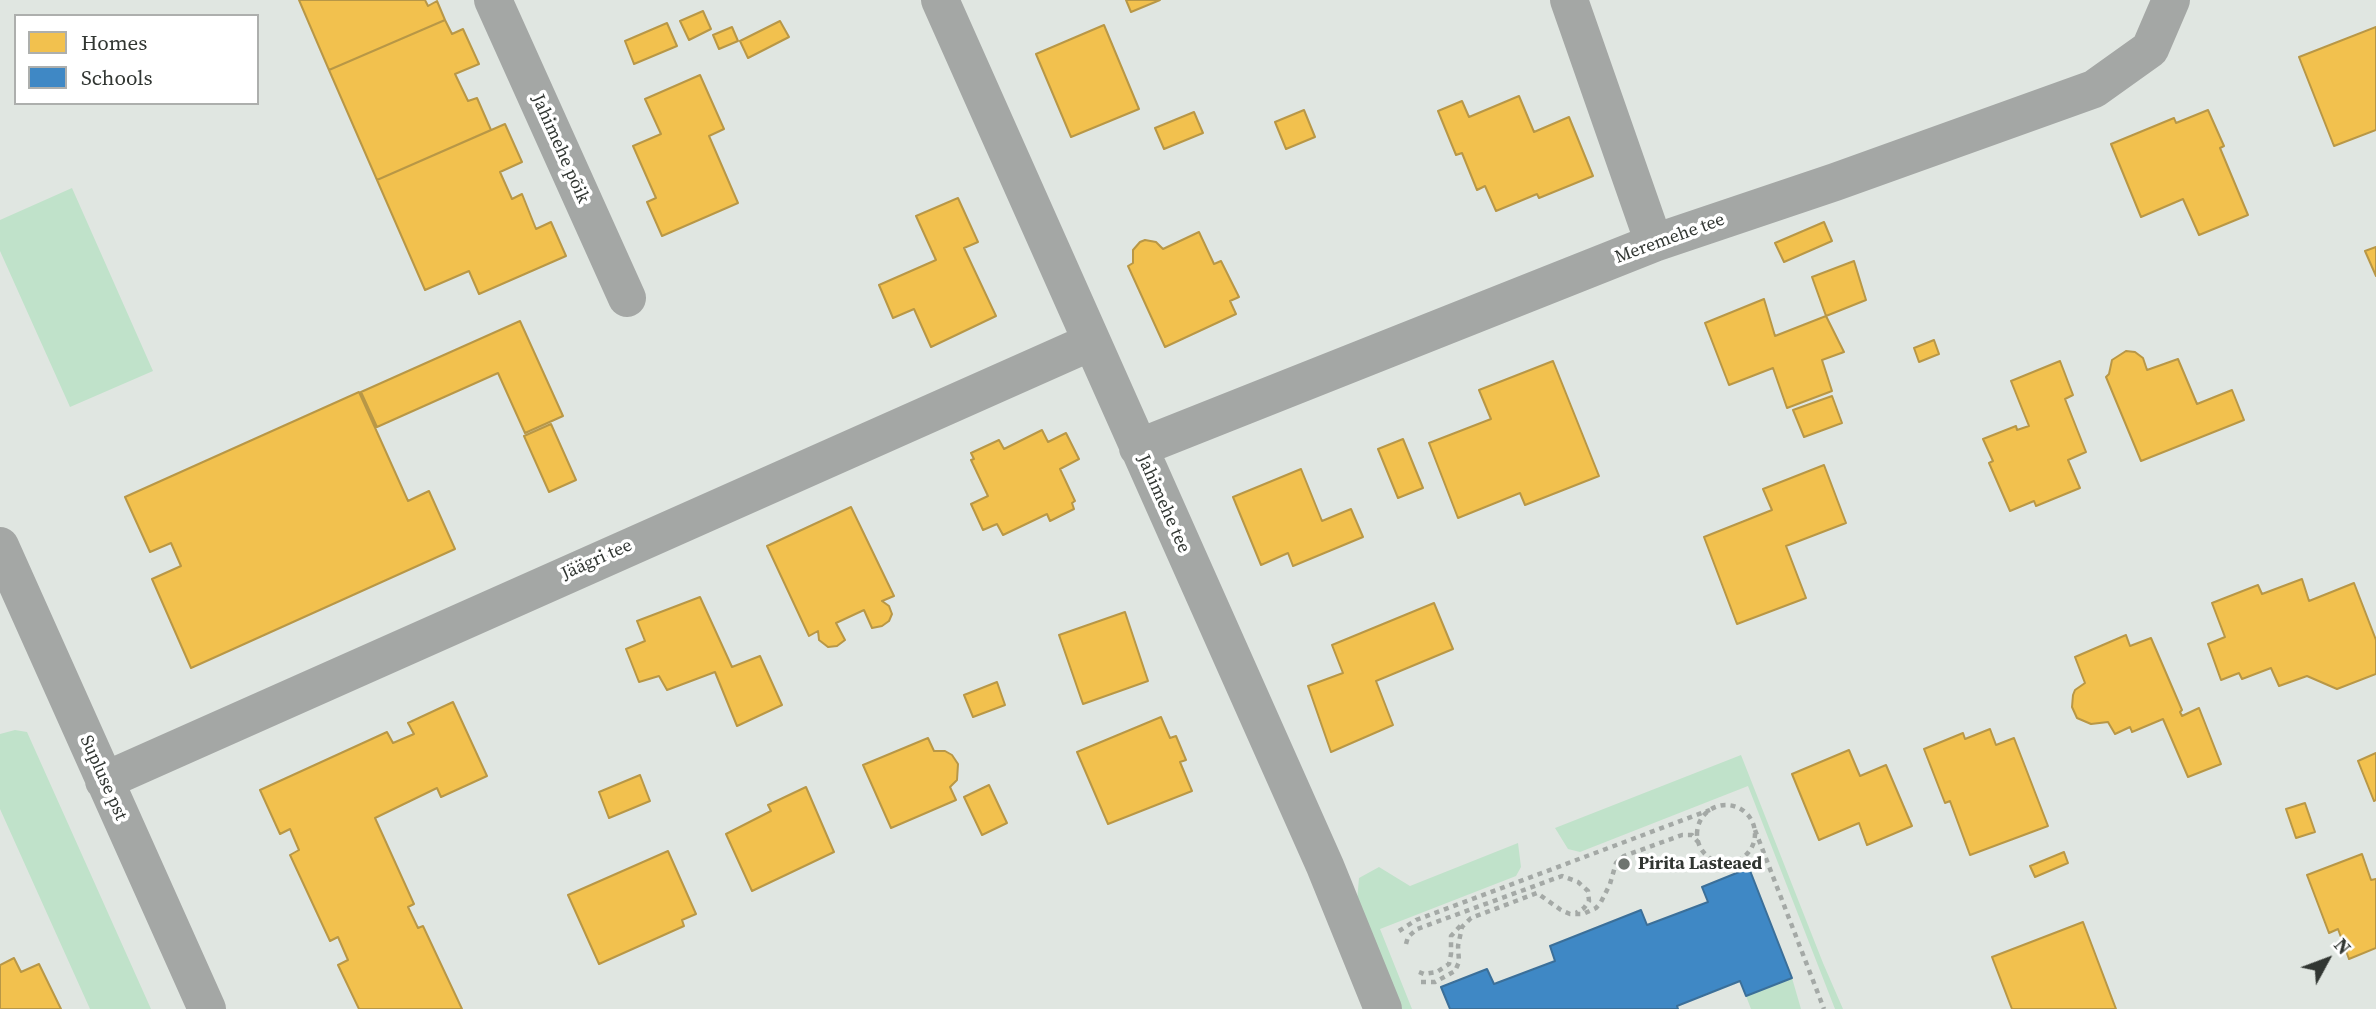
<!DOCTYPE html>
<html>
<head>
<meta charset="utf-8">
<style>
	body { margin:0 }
	#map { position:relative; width:2376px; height:1009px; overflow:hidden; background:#e0e6e1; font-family:"Source Serif 4",serif }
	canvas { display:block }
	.legend { position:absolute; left:14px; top:14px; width:245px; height:91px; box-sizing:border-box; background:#fff; border:2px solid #adafad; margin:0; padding:9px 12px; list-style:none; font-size:21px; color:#313632 }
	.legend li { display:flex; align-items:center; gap:14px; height:35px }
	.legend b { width:35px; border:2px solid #adafad }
	.north { position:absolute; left:2292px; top:925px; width:70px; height:70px; -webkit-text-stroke:5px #fff; paint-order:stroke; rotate:49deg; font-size:19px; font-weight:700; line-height:28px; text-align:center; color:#313632 }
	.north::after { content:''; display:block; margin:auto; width:24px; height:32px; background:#313632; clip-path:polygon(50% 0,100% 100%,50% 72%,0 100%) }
</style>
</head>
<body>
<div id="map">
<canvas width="2376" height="1009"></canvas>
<ul class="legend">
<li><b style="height:19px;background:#f2c14e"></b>Homes</li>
<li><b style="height:19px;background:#3f88c5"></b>Schools</li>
</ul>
<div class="north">N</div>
</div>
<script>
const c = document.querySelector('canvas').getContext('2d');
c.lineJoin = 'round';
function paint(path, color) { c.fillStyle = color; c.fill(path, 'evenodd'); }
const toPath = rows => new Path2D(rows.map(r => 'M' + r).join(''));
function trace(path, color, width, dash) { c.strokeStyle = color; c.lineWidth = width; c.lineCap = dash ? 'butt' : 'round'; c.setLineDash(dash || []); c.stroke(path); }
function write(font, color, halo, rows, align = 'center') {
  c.font = font + ' "Source Serif 4",serif'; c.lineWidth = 7; c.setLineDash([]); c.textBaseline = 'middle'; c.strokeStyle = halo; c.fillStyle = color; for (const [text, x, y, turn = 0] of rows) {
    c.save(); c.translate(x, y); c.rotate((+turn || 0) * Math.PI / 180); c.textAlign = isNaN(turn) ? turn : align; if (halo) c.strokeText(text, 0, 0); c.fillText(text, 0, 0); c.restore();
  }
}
paint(toPath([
	[72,188,153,371,70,407,0,251,0,220],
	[15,730,27,732,151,1009,90,1009,0,809,0,734],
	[1741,755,1823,963,1843,1009,1835,1009,1748,786,1580,852,1568,849,1555,828],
	[1518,843,1521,867,1516,876,1380,929,1412,1009,1396,1009,1357,901,1359,878,1379,867,1410,886],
	[1792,978,1801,1009,1751,1009,1746,996]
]), '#c0e2ca');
const homes = toPath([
	[299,0,425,0,428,6,437,1,445,20,329,70,299,0],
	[1126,0,1160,0,1131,12,1126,0],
	[703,11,711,29,689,40,680,21,703,11],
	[445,20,452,34,463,29,479,64,455,74,468,101,477,98,491,130,377,180,329,70,445,20],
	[780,21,789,37,748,58,740,41,780,21],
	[667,23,677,46,634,64,625,41,667,23],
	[1104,25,1139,109,1071,137,1036,54,1104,25],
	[732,27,738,41,719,49,713,35,732,27],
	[2376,27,2376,130,2334,146,2299,57,2376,27],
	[700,75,724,129,709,136,738,203,662,236,647,202,656,198,633,146,661,134,645,99,700,75],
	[1519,96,1534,132,1569,117,1593,176,1539,198,1537,194,1496,211,1485,186,1477,190,1462,153,1456,155,1438,111,1462,101,1469,117,1519,96],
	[1304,110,1315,137,1286,149,1275,122,1304,110],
	[2208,110,2224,146,2220,148,2248,215,2199,235,2183,199,2141,217,2111,144,2174,118,2176,123,2208,110],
	[1194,112,1203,133,1164,149,1155,128,1194,112],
	[505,124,522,162,500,172,512,199,522,194,536,229,551,222,566,256,479,294,469,271,425,290,377,180,505,124],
	[958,198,978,242,964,248,996,316,931,347,914,309,893,318,879,285,936,260,916,216,958,198],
	[1824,222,1832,241,1784,262,1775,243,1824,222],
	[1199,232,1214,264,1221,261,1239,297,1230,301,1236,314,1165,347,1128,266,1133,263,1133,250,1140,242,1145,240,1156,242,1163,249,1199,232],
	[2376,247,2376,276,2365,251,2376,247],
	[1854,261,1866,300,1826,316,1812,277,1854,261],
	[1764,299,1775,336,1826,316,1844,352,1822,360,1832,391,1787,408,1773,368,1729,385,1705,323,1764,299],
	[520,321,563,416,525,433,498,373,377,427,361,392,520,321],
	[1934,340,1939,354,1919,362,1914,348,1934,340],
	[2126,351,2135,352,2143,358,2147,370,2178,359,2197,404,2232,390,2244,420,2141,461,2106,377,2109,374,2112,360,2126,351],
	[1553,361,1599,476,1525,505,1520,493,1458,518,1429,443,1491,419,1479,390,1553,361],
	[2060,361,2073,395,2065,399,2086,452,2068,460,2080,488,2036,506,2034,501,2010,511,1989,463,1993,461,1983,439,2016,426,2017,430,2029,426,2011,381,2060,361],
	[359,392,408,501,429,491,455,549,191,668,152,579,181,566,171,543,150,552,125,497,359,392],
	[1832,396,1842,423,1804,437,1793,410,1832,396],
	[551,424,576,480,549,492,524,436,551,424],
	[1042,430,1048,442,1066,433,1079,459,1060,469,1075,501,1072,503,1074,509,1050,521,1047,514,1003,535,997,524,983,530,971,504,988,496,971,460,974,459,971,453,999,440,1004,449,1042,430],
	[1403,439,1423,488,1398,498,1378,449,1403,439],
	[1824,465,1846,523,1786,546,1806,598,1737,624,1704,537,1772,510,1763,489,1824,465],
	[1301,469,1322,521,1351,509,1363,537,1293,566,1288,553,1261,565,1233,497,1301,469],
	[851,507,894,596,882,601,889,606,892,614,889,621,882,626,872,628,864,610,836,623,845,640,837,646,828,647,819,640,818,631,809,636,767,546,851,507],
	[2302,579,2309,601,2354,583,2376,640,2376,674,2337,689,2307,676,2279,686,2271,668,2242,679,2239,673,2221,680,2208,644,2225,637,2212,603,2258,585,2262,594,2302,579],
	[700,597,732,667,760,656,782,705,737,726,715,672,667,690,659,676,639,682,626,649,645,641,637,621,700,597],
	[1434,603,1453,649,1376,681,1393,725,1331,752,1308,686,1343,673,1332,645,1434,603],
	[1125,612,1148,681,1083,704,1059,635,1125,612],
	[2126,635,2130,646,2151,638,2182,710,2180,712,2182,716,2199,708,2221,764,2188,777,2163,719,2132,732,2130,727,2115,734,2108,722,2091,724,2077,718,2072,707,2073,695,2075,690,2085,683,2075,657,2126,635],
	[997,682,1005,705,973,717,964,695,997,682],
	[453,702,487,776,441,797,437,788,375,818,414,904,408,907,418,928,423,926,462,1009,359,1009,338,965,348,960,338,937,330,941,290,855,299,850,290,829,280,834,260,790,387,732,393,743,414,734,408,723,453,702],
	[1161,717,1170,738,1176,736,1186,760,1180,762,1192,791,1108,824,1077,752,1161,717],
	[1990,729,1996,745,2014,738,2048,826,1970,855,1950,801,1945,803,1924,749,1963,733,1965,739,1990,729],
	[928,738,934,751,945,751,952,755,958,764,957,780,950,787,956,800,891,828,863,765,928,738],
	[1849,750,1860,776,1886,765,1912,826,1867,845,1859,823,1819,840,1792,774,1849,750],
	[2376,753,2376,800,2374,801,2358,761,2376,753],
	[640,775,650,801,609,818,599,792,640,775],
	[989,785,1007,823,982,835,964,797,989,785],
	[806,787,834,852,752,891,726,834,771,811,768,805,806,787],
	[2305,803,2315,832,2296,838,2286,809,2305,803],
	[668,851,696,914,682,920,684,926,599,964,568,895,668,851],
	[2064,852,2068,863,2035,877,2030,866,2064,852],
	[2362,854,2371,880,2376,879,2376,948,2349,959,2338,929,2329,933,2307,875,2362,854],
	[2083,922,2116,1009,2012,1009,1992,957,2083,922],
	[14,958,21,972,39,964,61,1009,0,1009,0,965,14,958]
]);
paint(homes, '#f2c14e');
trace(homes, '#b89746', 2);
const schools = toPath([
	[1749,868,1792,978,1746,996,1740,981,1677,1006,1678,1009,1450,1009,1441,987,1487,969,1494,984,1555,961,1550,946,1641,910,1647,925,1708,902,1702,887,1749,868]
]);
paint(schools, '#3f88c5');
trace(schools, '#3b6f99', 2);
trace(toPath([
	'1697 834a29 29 0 1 1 58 0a29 29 0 1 1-58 0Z',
	[1755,830,1824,1009],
	[1399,931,1416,920,1710,810],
	[1406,944,1408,937,1417,929,1562,876,1578,882,1588,891,1589,901,1584,908,1576,913],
	[1419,972,1424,974,1437,972,1449,964,1451,954,1451,936,1462,924],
	[1421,982,1435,982,1455,971,1459,962,1458,946,1462,927,1471,918,1537,893,1561,910,1570,914,1583,914,1596,908,1601,902,1610,884,1616,863,1624,856,1682,835,1692,835,1698,842]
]), '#a4a9a6', 4.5, [5, 5]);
trace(toPath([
	[493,0,627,298],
	[940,0,1325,866,1383,1009],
	[1569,0,1654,243],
	[1138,448,1654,243,1835,182,2094,89,2150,49,2171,0],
	[0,546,207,1009],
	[104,781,1091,342]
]), '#a4a7a5', 38);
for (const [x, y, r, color] of [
	[1624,864,7,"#6e746f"]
]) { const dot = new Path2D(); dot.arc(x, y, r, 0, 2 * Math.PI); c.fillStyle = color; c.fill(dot); trace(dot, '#fff', 2.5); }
write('18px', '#313632', '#fff', [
	["Jahimehe põik",560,149,66],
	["Meremehe tee",1670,239,-20],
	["Jahimehe tee",1163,504,66],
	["Jäägri tee",597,560,-24],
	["Supluse pst",103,778,66]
]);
write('bold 18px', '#313632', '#fff', [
	["Pirita Lasteaed",1638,864]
], 'left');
</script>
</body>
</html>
